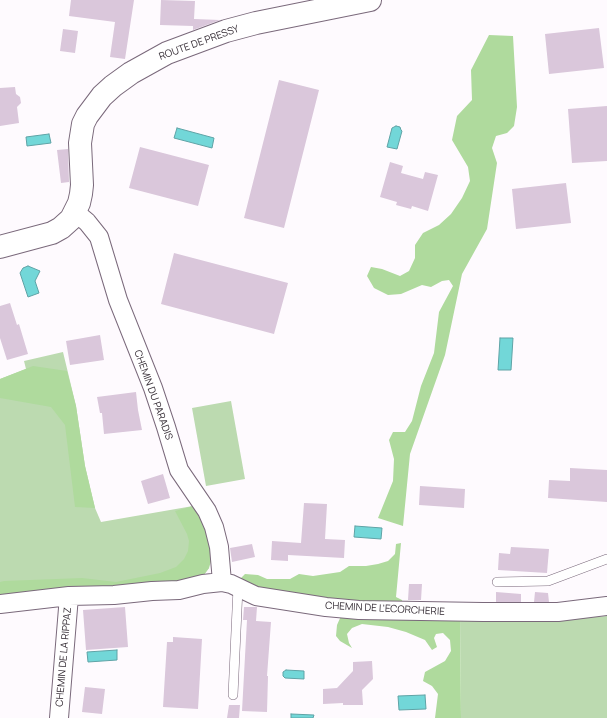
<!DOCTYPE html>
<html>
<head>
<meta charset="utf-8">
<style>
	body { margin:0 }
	canvas { display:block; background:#fefafe }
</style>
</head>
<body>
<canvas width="607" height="718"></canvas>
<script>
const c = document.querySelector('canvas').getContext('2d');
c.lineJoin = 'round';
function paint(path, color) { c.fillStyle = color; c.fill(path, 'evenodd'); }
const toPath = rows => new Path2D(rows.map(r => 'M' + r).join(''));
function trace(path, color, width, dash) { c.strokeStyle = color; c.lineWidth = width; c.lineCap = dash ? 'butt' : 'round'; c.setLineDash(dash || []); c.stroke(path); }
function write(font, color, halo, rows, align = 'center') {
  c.font = font + ' Manrope,sans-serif'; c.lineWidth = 4; c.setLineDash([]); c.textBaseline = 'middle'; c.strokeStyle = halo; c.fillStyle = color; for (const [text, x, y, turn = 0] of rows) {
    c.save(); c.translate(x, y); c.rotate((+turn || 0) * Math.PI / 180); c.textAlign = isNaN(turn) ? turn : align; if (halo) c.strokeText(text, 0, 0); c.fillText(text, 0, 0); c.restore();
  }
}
paint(toPath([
	[63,352,76,406,85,466,95,508,101,522,193,506,209,568,203,576,0,598,0,379,26,369,24,361],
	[231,401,245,479,206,486,192,408],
	[607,616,607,718,461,718,460,618,555,620]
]), '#bcdab0');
paint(toPath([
	[489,35,513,36,517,107,514,126,507,133,496,136,492,148,497,163,487,229,462,274,445,355,410,454,403,526,378,518,393,481,394,459,389,440,393,432,405,432,412,421,421,386,434,353,439,312,453,286,449,280,442,281,431,287,422,285,401,294,388,295,374,288,367,276,371,267,382,269,400,276,409,271,415,258,415,245,423,233,439,225,451,214,462,198,470,181,468,167,452,140,457,116,472,100,471,70],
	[33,366,67,371,76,406,85,466,95,508,75,507,65,425,51,407,0,398,0,379],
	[193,506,204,525,212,558,209,568,203,576,187,581,0,598,0,582,4,581,82,578,116,582,160,573,176,567,184,559,188,551,189,541,187,534,175,511],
	[401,543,396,597,402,600,403,605,334,600,257,587,240,579,245,574,258,575,267,579,290,579,299,574,313,576,340,572,349,566,366,566,378,564,388,561,395,554,396,544],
	[341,616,390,620,460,618,461,718,435,718,438,694,432,686,423,681,425,672,445,661,451,651,450,640,443,633,436,634,434,638,437,647,432,650,425,640,406,632,388,627,362,624,352,628,347,634,349,643,352,648,340,641,336,636,337,625]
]), '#afda9d');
const water = toPath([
	[396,126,400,127,401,130,402,131,397,149,387,147,392,128,396,126],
	[177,128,214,138,212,148,174,138,177,128],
	[49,134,51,143,27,146,26,137,49,134],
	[28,266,40,271,35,281,39,293,28,297,20,273,23,268,28,266],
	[500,338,513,338,511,370,498,370,500,338],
	[355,526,382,528,381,539,354,537,355,526],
	[117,650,117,660,88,662,87,652,117,650],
	[286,670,304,671,304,679,285,678,283,676,283,672,286,670],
	[425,695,426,709,399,710,398,696,425,695],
	[291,714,314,715,313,718,291,718,291,714]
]);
paint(water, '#72d7d8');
trace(water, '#5fa3a6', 1);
paint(toPath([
	[71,0,134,0,125,59,110,57,115,22,69,16],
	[161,0,195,1,194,19,220,20,193,30,193,26,160,25],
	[599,28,604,68,549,74,545,34],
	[63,29,78,31,75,53,60,51],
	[279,80,319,90,284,228,244,218],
	[15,87,16,94,20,97,21,103,17,107,19,123,0,126,0,88],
	[607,106,607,161,572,163,568,109],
	[140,147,209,165,198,206,129,188],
	[68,149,69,182,61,183,57,150],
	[390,162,403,166,401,173,423,179,425,172,438,175,428,211,412,206,411,209,396,205,397,202,380,197],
	[566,183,571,223,516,229,512,189],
	[174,253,288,283,274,334,161,304],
	[10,303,17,325,19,324,28,354,7,360,0,338,0,306],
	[100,335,104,360,70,365,66,341],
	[136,392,138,410,142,430,104,434,102,413,100,413,97,397],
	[570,468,607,470,607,502,548,498,549,480,570,481],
	[163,474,170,498,148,504,141,481],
	[420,486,465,489,464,508,419,505],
	[304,503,327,504,325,539,345,540,344,558,288,555,288,561,271,560,272,541,301,543],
	[252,544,255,557,232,562,230,548],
	[511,547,549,549,547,573,498,570,499,553,510,554],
	[409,584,422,584,421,600,408,600],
	[496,592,521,594,521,602,496,602],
	[535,592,548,593,549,602,534,602],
	[125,607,128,647,86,650,83,610],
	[244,607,257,607,256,621,271,622,267,676,268,676,267,712,242,711,247,620,243,620],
	[173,637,202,639,198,709,163,707,167,642,173,642],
	[372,661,373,679,362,690,363,705,343,705,343,703,323,704,323,689,337,688,353,671,353,662],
	[85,687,105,689,102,714,82,712],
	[229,705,240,705,239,718,227,718]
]), '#dac7db');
const service = toPath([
	[497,582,548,581,607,559],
	[233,695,238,588]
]);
const minor = toPath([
	[75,212,87,222,99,237,118,300,153,388,166,427,179,470,207,511,214,527,219,547,222,582],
	[0,604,69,596,114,595,152,591,179,590,203,584,222,582,231,584,256,596,326,607,359,610,483,612,558,612,607,606],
	[59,718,69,596]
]);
const tertiary = toPath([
	[0,247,52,233,61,228,71,219,79,203,81,194,82,185,80,143,83,124,87,116,102,96,113,86,131,73,167,53,226,31,256,23,370,0]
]);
trace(service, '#7a697b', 10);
trace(minor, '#7a697b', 20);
trace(tertiary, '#7a697b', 24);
trace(service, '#fff', 9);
trace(minor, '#fff', 18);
trace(tertiary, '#fff', 22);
write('10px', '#332b33', '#fff', [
	["ROUTE DE PRESSY",199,43,-20],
	["CHEMIN DU PARADIS",153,395,70],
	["CHEMIN DE L'ECORCHERIE",385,609,3],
	["CHEMIN DE LA RIPPAZ",64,657,-85]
]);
</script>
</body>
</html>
